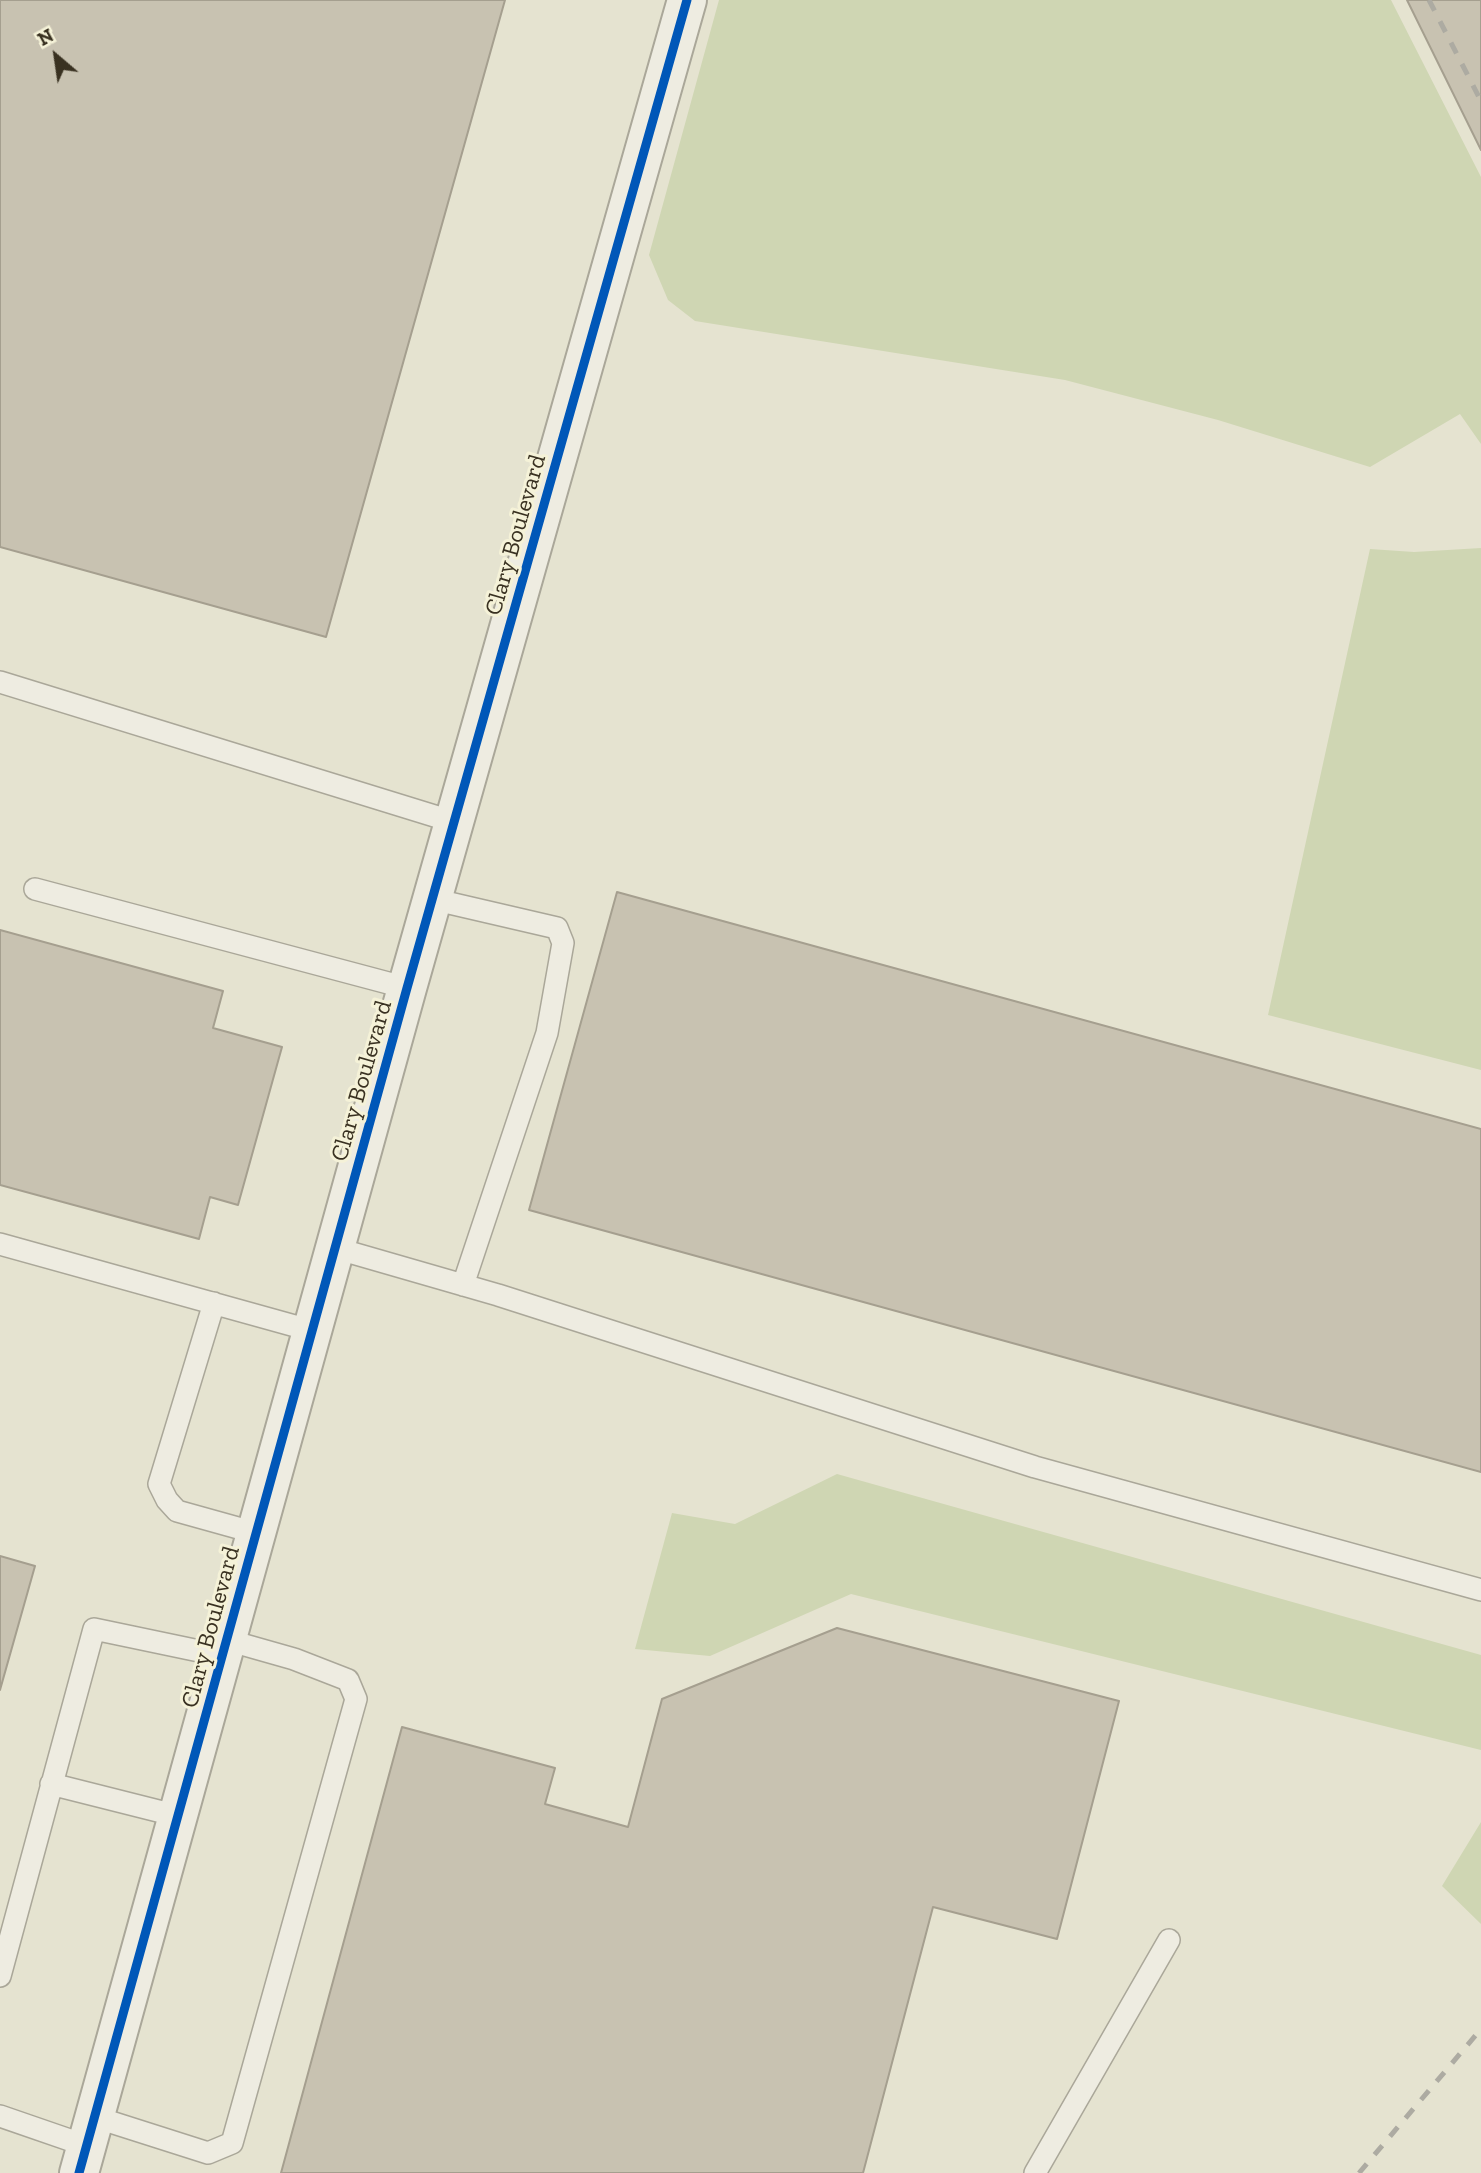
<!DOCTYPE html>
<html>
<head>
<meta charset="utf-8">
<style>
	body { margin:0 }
	#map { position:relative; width:1481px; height:2173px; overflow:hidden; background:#e5e3d0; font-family:"Zilla Slab",serif }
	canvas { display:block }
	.north { position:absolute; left:21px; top:21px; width:70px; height:70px; -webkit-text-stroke:5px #f5f2d8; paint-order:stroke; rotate:331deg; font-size:19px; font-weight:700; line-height:28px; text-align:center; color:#393121 }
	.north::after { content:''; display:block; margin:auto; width:24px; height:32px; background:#393121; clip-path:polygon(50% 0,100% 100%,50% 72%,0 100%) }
</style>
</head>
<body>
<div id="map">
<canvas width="1481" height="2173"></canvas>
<div class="north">N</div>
</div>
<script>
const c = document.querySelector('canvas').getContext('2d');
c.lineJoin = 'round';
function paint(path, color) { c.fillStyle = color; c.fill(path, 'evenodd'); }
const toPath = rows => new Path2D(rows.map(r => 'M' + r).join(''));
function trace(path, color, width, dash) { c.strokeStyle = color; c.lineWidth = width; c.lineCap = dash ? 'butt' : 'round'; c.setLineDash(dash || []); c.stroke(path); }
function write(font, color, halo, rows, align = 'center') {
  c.font = font + ' "Zilla Slab",serif'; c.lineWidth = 6; c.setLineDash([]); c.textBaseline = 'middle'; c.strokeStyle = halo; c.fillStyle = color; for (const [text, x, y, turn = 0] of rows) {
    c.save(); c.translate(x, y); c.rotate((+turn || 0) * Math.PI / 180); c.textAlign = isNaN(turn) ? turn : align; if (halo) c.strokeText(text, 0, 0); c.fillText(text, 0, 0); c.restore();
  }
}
paint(toPath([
	[719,0,1391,0,1481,177,1481,444,1460,414,1370,467,1218,420,1065,380,695,321,668,300,649,255],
	[1481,548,1481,1070,1268,1015,1370,549,1414,552],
	[837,1474,1481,1655,1481,1750,851,1594,710,1656,635,1649,672,1513,735,1524],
	[1481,1822,1481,1924,1442,1886]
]), '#cfd6b3');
const building = toPath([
	[0,0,505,0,326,637,0,547,0,0],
	[1407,0,1481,0,1481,150,1407,0],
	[617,892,1481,1129,1481,1472,529,1210,617,892],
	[0,930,223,991,213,1028,282,1047,238,1205,210,1197,199,1239,0,1185,0,930],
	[0,1556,35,1566,0,1690,0,1556],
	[837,1628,1119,1701,1057,1939,933,1907,863,2173,281,2173,402,1727,555,1768,545,1804,628,1827,662,1699,837,1628]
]);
paint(building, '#c8c2b1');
trace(building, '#a59f8f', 2);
const service = toPath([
	[0,682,454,822],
	[35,889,407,988],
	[432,899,557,928,563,943,547,1033,463,1285],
	[0,1244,313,1331],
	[335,1248,498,1295,1035,1467,1481,1590],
	[214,1303,159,1484,167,1500,177,1511,256,1533],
	[51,1784,178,1816],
	[0,1976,94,1629,223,1656],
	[0,2116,87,2146],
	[95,2117,208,2153,232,2143,356,1699,348,1680,294,1659,227,1640],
	[1035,2173,1169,1940]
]);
const minor = toPath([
	[79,2173,407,988,687,0]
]);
trace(service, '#aaa799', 24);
trace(minor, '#aaa799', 42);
trace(service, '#eeece1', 21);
trace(minor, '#eeece1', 38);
trace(toPath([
	[1429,0,1481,101],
	[1359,2173,1481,2029]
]), '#adaba2', 5, [12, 12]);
trace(toPath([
	[79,2173,407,988,687,0]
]), '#0057b8', 9);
write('24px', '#393121', '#f5f2d8', [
	["Clary Boulevard",516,535,-74],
	["Clary Boulevard",362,1081,-74],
	["Clary Boulevard",211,1627,-75]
]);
</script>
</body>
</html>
